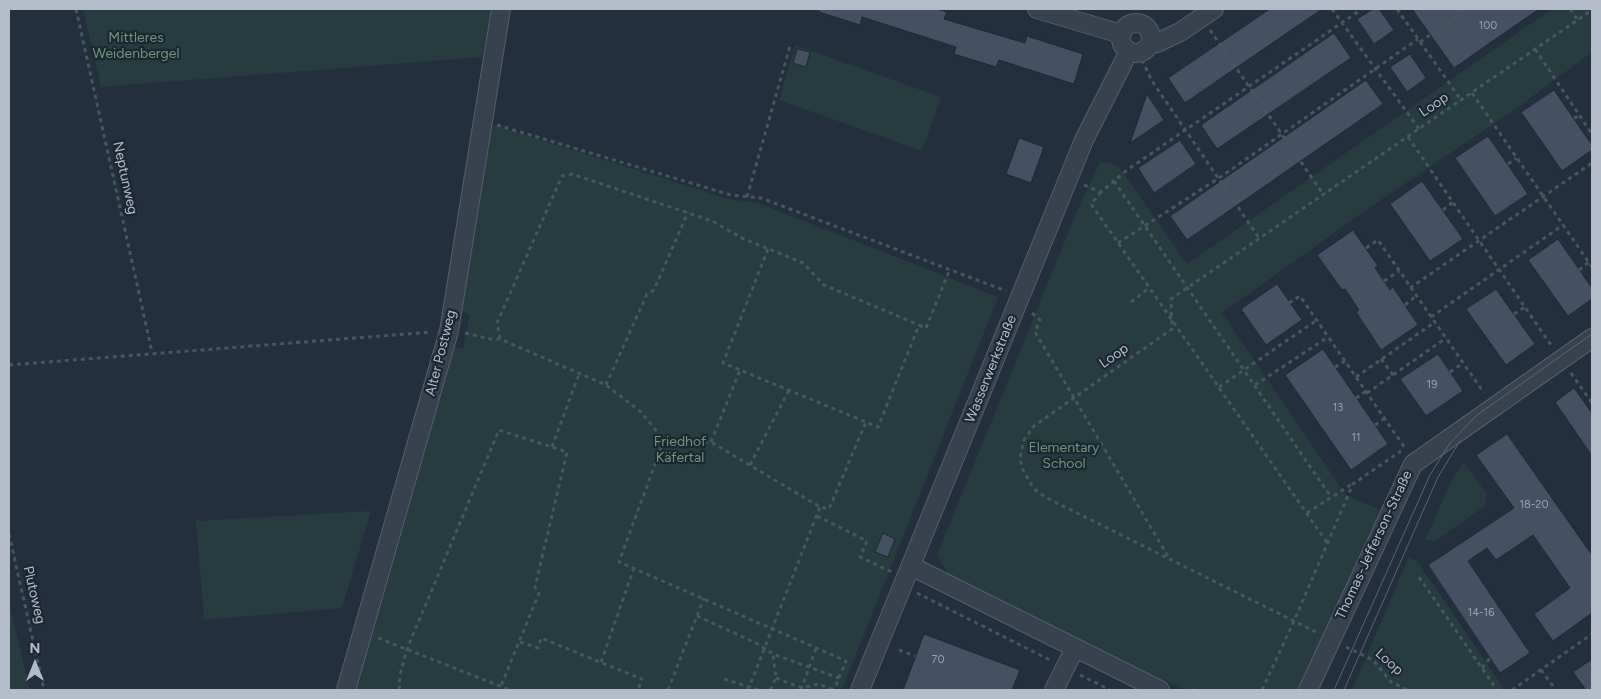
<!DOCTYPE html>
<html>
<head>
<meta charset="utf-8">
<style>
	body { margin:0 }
	#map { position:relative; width:1601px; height:699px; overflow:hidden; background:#242f3e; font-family:Figtree,sans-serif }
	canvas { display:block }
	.frame { position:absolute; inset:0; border:10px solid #b4bcc9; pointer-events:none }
	.north { position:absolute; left:10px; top:639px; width:50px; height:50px; -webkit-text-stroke:4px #1d2633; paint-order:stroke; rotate:0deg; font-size:14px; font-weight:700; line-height:20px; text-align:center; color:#b4bcc9 }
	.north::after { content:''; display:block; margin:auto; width:18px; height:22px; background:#b4bcc9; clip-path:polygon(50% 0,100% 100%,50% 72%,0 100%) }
</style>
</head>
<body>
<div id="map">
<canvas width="1601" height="699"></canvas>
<div class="frame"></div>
<div class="north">N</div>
</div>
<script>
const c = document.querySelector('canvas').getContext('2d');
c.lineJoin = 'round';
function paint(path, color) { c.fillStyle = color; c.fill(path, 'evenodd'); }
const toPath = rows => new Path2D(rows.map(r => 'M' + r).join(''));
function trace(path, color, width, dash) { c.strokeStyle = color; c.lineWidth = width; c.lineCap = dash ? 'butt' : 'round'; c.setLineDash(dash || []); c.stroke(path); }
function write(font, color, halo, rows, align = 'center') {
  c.font = font + ' Figtree,sans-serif'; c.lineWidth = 4.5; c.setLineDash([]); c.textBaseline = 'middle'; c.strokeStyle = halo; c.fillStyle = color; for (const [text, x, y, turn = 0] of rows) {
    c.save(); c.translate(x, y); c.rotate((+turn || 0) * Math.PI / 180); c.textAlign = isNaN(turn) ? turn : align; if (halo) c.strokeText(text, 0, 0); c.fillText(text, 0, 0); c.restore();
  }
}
paint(toPath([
	[83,9,491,9,483,57,101,87],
	[1552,9,1592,9,1592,52,1517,108,1366,210,1222,313,1346,495,1380,510,1300,690,1184,690,949,575,937,555,1080,204,1100,163,1110,163,1119,167,1187,264],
	[795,45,941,97,922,151,779,100],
	[487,123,729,199,758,203,998,297,842,690,352,690,452,347,463,348,470,315,460,310],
	[1463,462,1487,494,1485,506,1435,541,1425,540,1451,482],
	[371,511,342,608,204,620,196,521],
	[1409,557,1417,561,1505,690,1352,690],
	[11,611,30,690,9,690,9,612]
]), '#263c3f');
const building = toPath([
	[819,9,937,9,947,12,944,19,1025,43,1027,36,1083,54,1074,84,999,60,996,67,954,54,956,47,862,17,860,25,819,12,819,9],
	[1270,9,1322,9,1185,103,1168,78,1270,9],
	[1373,9,1379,9,1394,30,1374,44,1357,19,1373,9],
	[1412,9,1539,9,1454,68,1412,9],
	[1334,33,1351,58,1217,149,1201,125,1334,33],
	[797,49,810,52,806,67,793,63,797,49],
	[1410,54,1426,78,1407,92,1390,67,1410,54],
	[1366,80,1383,104,1187,240,1170,216,1366,80],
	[1554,90,1592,145,1592,150,1562,171,1521,112,1554,90],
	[1147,94,1164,120,1130,143,1147,94],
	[1488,136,1528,194,1495,216,1455,158,1488,136],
	[1019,138,1044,147,1031,183,1006,174,1019,138],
	[1180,140,1196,164,1154,193,1138,168,1180,140],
	[1422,181,1463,239,1430,261,1390,204,1422,181],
	[1353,230,1378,266,1375,268,1390,290,1393,287,1418,325,1381,350,1356,312,1359,310,1345,289,1342,290,1317,255,1353,230],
	[1558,239,1592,288,1592,299,1568,316,1528,260,1558,239],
	[1277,284,1302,320,1266,345,1241,309,1277,284],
	[1496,289,1535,344,1506,365,1466,309,1496,289],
	[1323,349,1388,444,1351,470,1285,375,1323,349],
	[1438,354,1463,391,1426,416,1400,379,1438,354],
	[1574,388,1592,413,1592,456,1555,402,1574,388],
	[1507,434,1592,555,1592,613,1553,641,1534,614,1570,588,1533,535,1496,560,1487,548,1468,561,1530,653,1500,673,1428,565,1514,508,1476,455,1507,434],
	[883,533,895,539,888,557,875,552,883,533],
	[924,634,1020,670,1012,690,903,690,924,634],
	[1592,659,1592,690,1586,690,1573,672,1592,659]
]);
paint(building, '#455162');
trace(building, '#1f2835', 1);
const minor = toPath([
	[1037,9,1121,34],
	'1121 38a15 15 0 1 1 30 0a15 15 0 1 1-30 0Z',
	[1150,43,1157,43,1180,32,1214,9],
	[911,566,1160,690],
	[346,690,449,331,501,9],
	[860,690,1084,140,1129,51],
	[1054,690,1075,648],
	[1308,690,1413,464,1592,338]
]);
trace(minor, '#565f6c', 20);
trace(toPath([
	[76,9,152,352],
	[1332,9,1419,129],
	[1397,9,1461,100],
	[1570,9,1578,20],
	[1210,30,1323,194],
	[1420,42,1454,18,1458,9],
	[1535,49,1592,134],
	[1142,60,1152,81,1259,238],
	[1472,93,1592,267],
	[1574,118,1580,116],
	[497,125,731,195,761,198,1006,291],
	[1408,137,1553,348],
	[1508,164,1516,158],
	[1114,181,1331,497],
	[1084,185,1101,192,1127,170,1362,9],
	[1101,192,1091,204,1328,544],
	[747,197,790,46],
	[1443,210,1453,202],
	[1118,243,1219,178,1418,39],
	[1366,248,1378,240,1484,393],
	[768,249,723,363,878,427,919,325,926,328,950,269],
	[1579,270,1589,262],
	[1384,281,1399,271],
	[1410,288,1592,163],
	[1131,302,1149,288],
	[1289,303,1300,296,1405,448],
	[1405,305,1416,296],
	[1032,313,1040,320,1035,332,1169,558],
	[1514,314,1525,307],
	[1431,317,1563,225],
	[465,333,490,339,500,339,606,385,641,412,664,440,711,442,820,507,829,509,866,422],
	[500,339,497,323,562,176,572,174,712,221,742,238,803,263,824,285,919,325],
	[1381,359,1393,375],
	[9,365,432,332],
	[1335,367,1345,361],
	[1450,372,1463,363],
	[1571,373,1592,403],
	[1356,377,1435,322],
	[606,385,647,294,654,290,688,212],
	[1255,385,1328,337],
	[1219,387,1317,320],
	[1367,393,1446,338],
	[1356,398,1366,391],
	[1375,425,1385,418],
	[664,440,619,562,846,661,834,690],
	[711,442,740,370],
	[552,447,579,374],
	[750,465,789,390],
	[1307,513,1352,484],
	[817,516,867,541,860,557,892,572],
	[9,534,44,690],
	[1419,577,1497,690],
	[917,593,1052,661],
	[697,616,758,644,773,654,839,678],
	[1316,632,1045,497,1033,488,1022,468,1020,458,1024,440,1034,426,1172,329,1171,299,1592,10],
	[378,638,510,690],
	[520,642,538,648,541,638,642,679,638,690],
	[1346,647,1373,660,1391,682,1408,690],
	[899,650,915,656],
	[601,662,634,568],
	[1482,668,1490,658],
	[1541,670,1556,690],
	[1080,675,1110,690],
	[776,678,802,688,818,684,834,690],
	[724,679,759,690],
	[399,690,400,675,407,649,499,430,567,452,535,587,539,593,501,686],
	[668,690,704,598],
	[748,690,820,507],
	[770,690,776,678,773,654],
	[801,690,816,648],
	[1191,690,1194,690],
	[1262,690,1294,621,1353,484,1401,451],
	[1512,690,1592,634]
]), '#44595c', 3, [4, 4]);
trace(minor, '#38414e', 18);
trace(toPath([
	[1334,690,1430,475,1450,443,1477,415,1592,334],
	[1344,690,1438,477,1460,441]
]), '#5a6575', 1);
write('11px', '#98a1af', null, [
	["100",1488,26],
	["19",1432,385],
	["13",1338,408],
	["11",1356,438],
	["18-20",1534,505],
	["14-16",1481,613],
	["70",938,660]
]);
write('14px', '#6b9a76', '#1d2633', [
	["Mittleres",136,38],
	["Weidenbergel",136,54],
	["Friedhof",680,442],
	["Käfertal",680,458],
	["Elementary",1064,448],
	["School",1064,464]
]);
write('14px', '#b4bcc9', '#1d2633', [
	["Loop",1434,105,-34],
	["Neptunweg",125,178,78],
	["Alter Postweg",441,353,-76],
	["Loop",1114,356,-35],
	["Wasserwerkstraße",991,369,-68],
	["Thomas-Jefferson-Straße",1374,545,-65],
	["Plutoweg",34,595,77],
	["Loop",1389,662,42]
]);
</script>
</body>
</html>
